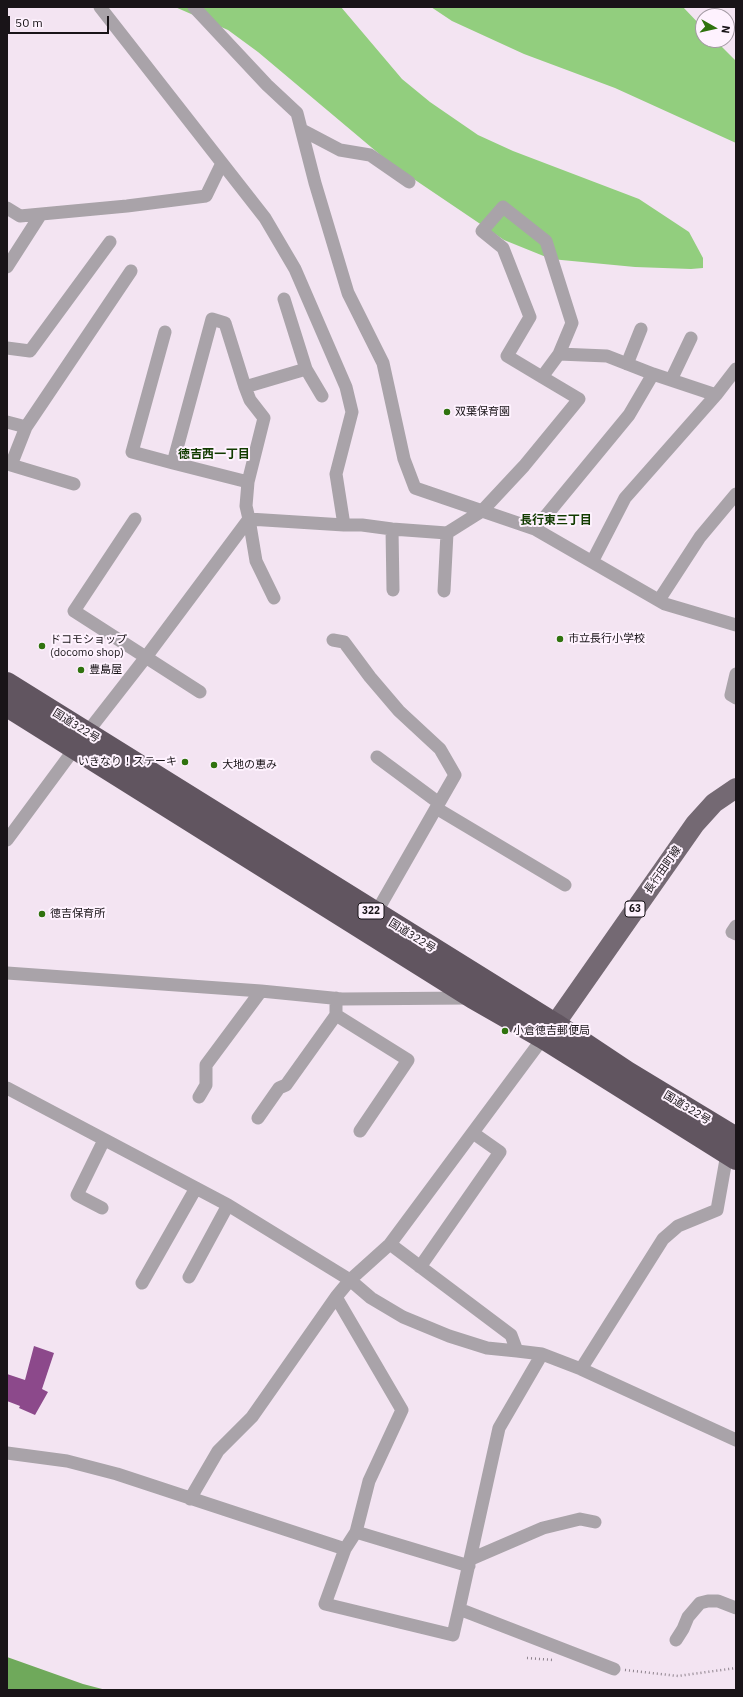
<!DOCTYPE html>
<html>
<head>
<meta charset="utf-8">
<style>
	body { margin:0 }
	#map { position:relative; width:743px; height:1697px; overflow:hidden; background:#f3e4f2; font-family:"IBM Plex Sans",sans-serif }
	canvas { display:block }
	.frame { position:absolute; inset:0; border:8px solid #191418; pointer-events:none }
	.north { position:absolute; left:695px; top:8px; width:40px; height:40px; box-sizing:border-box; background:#fef2fe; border:1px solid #a299a2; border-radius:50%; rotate:98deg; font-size:11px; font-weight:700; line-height:16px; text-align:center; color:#191418 }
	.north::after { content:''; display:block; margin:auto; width:14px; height:18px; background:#2f720e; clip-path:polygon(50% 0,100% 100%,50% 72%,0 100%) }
	.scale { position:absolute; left:8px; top:16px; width:101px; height:18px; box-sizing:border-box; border:2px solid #191418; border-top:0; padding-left:5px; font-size:12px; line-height:14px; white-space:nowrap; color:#191418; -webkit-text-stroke:3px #fef2fe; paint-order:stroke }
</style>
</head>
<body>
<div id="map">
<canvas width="743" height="1697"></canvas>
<div class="frame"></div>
<div class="north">N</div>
<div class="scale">50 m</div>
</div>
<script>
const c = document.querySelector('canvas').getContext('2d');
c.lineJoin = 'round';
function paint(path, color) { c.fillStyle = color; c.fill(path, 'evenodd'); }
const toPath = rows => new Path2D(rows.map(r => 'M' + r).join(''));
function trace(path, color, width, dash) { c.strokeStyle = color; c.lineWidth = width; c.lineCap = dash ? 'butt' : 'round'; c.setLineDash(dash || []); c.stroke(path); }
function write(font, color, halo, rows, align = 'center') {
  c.font = font + ' "IBM Plex Sans","Noto Sans JP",sans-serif'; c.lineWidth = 4; c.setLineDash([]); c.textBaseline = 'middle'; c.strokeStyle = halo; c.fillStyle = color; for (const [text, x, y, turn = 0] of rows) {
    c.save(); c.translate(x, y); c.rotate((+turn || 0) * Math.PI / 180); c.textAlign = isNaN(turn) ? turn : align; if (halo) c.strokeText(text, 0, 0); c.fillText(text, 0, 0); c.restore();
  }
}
paint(toPath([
	[175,7,341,7,402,79,430,102,478,135,513,151,639,199,689,232,703,258,703,268,691,269,635,267,551,259,504,240,390,163,258,52,228,30],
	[431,7,683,7,703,28,703,40,715,40,736,61,736,143,615,88,524,54,452,21]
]), '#92ce7e');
paint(toPath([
	[7,1657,83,1684,106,1690,7,1690]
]), '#6fa95b');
paint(toPath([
	[34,1346,54,1353,42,1389,48,1392,35,1415,19,1408,20,1406,7,1401,7,1374,25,1380]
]), '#8c498b');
trace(toPath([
	[527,1658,553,1660],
	[625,1670,678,1676,736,1668]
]), '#8d828c', 2.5, [1, 3]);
trace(toPath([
	[100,7,265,218,295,269,346,387,352,412,336,474,344,525],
	[194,7,267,85,297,113,315,183,348,293,383,363,404,459,415,488,535,529,665,604,736,625],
	[302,130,340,150,370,155,409,182],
	[7,208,20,216,127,206,206,196,222,163],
	[7,267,41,214],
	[284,299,306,369],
	[165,332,132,452,173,463,248,482,264,418,250,400,245,387,225,323,212,319,173,463],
	[7,348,30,351,110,242],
	[627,364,641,329],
	[653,374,716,395],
	[671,380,691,338],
	[245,387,306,369,322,396],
	[7,422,26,427,11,465,74,484],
	[26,427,131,271],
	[248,482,246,506,249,519,256,561,274,598],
	[135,519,74,611,200,692],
	[392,529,393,590],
	[535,529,629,415,653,374,607,356,559,354],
	[592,562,625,498,716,395,736,369],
	[444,591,447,533],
	[659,600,700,537,736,494],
	[333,640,344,642,370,677,399,711,440,749,455,775,376,913],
	[736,674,731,695,736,698],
	[377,757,439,803],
	[436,808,565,885],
	[7,840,75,748,146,657,249,519,344,525,362,525,392,529,447,533,482,511,524,466,579,399,542,377,507,356,530,317,503,248,482,231,503,207,546,241,572,323,559,354,542,377],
	[736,926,732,932,736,934],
	[7,973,261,991,342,999,469,998],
	[336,998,336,1015,408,1060,360,1131],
	[7,1088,228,1205,350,1280,371,1298,403,1317,449,1336,487,1348,517,1351],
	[199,1097,206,1085,206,1065,261,991],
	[258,1118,279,1088,286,1085,336,1015],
	[102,1208,77,1195,104,1140],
	[390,1244,511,1335,517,1351,542,1354,581,1369,736,1440],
	[420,1267,500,1152,473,1133],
	[189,1277,228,1205],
	[142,1283,196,1188],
	[336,1297,402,1410,369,1481,356,1532,345,1549,325,1604,453,1635,459,1609,614,1669],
	[581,1369,663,1239,678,1226,717,1210,727,1154,730,1149],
	[7,1453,67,1461,117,1474,345,1549],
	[190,1499,218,1451,252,1417,336,1297,350,1280,390,1244,543,1038],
	[356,1532,469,1566],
	[471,1559,543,1528,580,1519,595,1522],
	[459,1609,499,1428,542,1354],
	[676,1640,683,1629,688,1617,700,1603,708,1601,718,1601,736,1608]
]), '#a9a3a9', 13);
trace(toPath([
	[545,1036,555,1024,695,824,714,803,736,788]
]), '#746973', 20);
trace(toPath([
	[7,683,555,1024,627,1072,736,1138],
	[7,706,473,998,543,1038,736,1159]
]), '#615560', 22);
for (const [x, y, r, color] of [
	[447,412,4,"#2f720e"],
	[560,639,4,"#2f720e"],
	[42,646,4,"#2f720e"],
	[81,670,4,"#2f720e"],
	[185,762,4,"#2f720e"],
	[214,765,4,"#2f720e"],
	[42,914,4,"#2f720e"],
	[505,1031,4,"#2f720e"]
]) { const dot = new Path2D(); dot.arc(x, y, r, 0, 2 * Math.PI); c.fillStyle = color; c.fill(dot); trace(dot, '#fef2fe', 1.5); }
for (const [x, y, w] of [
	[635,909,20],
	[371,911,26]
]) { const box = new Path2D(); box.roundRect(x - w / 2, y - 8, w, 16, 3); c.fillStyle = '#fef2fe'; c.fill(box); trace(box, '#191418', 1); }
write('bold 10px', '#191418', null, [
	["63",635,909],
	["322",371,911]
]);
write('11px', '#191418', '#fef2fe', [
	["双葉保育園",455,412],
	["市立長行小学校",568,639],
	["ドコモショップ",50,640],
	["(docomo shop)",50,653],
	["豊島屋",89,670],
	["いきなり！ステーキ",177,762,"right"],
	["大地の恵み",222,765],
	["徳吉保育所",50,914],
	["小倉徳吉郵便局",513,1031]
], 'left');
write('11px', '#191418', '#fef2fe', [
	["国道322号",76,726,32],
	["長行田町線",663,870,-55],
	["国道322号",412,936,32],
	["国道322号",687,1108,31]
]);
write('bold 12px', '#113b00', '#fef2fe', [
	["徳吉西一丁目",214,455],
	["長行東三丁目",556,521]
]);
</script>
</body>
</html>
